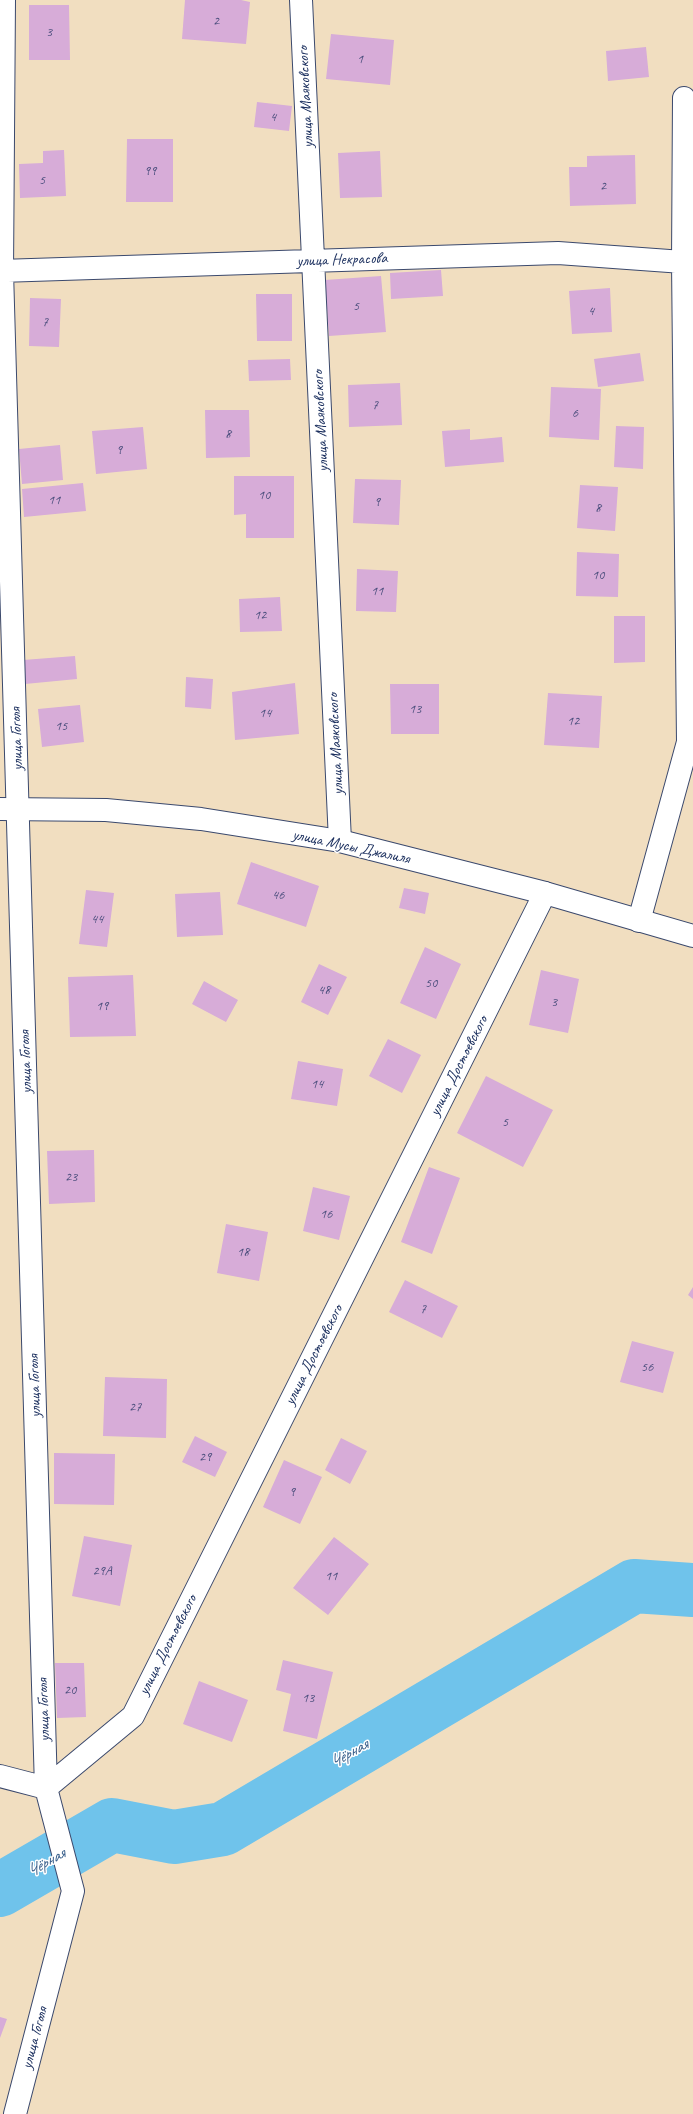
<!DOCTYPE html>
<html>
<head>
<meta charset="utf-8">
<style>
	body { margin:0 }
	canvas { display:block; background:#f1dec0 }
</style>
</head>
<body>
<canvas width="693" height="2114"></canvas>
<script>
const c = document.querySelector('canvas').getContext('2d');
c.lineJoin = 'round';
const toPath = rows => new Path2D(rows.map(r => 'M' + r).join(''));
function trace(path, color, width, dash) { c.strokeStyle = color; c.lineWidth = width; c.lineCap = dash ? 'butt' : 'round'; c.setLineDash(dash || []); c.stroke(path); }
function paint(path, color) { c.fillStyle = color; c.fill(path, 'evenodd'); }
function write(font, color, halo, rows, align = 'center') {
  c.font = font + ' Caveat,sans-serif'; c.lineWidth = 3; c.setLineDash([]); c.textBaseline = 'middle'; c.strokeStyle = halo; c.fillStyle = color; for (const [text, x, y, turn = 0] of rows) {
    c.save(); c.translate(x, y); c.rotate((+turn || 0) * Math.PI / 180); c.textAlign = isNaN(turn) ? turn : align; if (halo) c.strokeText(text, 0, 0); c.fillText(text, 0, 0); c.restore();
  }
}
trace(toPath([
	[0,1890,112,1825,174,1837,223,1829,634,1586,693,1590]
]), '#6fc3eb', 54);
paint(toPath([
	[185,0,241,0,250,2,246,44,182,39],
	[29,5,69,5,70,60,29,60],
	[331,34,394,40,390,85,326,79],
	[646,47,649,77,608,81,606,51],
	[257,102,292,106,289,131,254,127],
	[127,139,173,139,173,202,126,202],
	[64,150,66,196,20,198,19,164,43,163,43,151],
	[380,151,382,197,340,198,338,153],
	[635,155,636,204,570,206,569,167,587,167,587,156],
	[441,270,443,296,391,299,390,273],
	[381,276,386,332,329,336,325,280],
	[610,288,612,332,572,334,569,291],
	[256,294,292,294,292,341,257,341],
	[30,298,61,299,59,347,29,346],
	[640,353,644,381,598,387,594,359],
	[290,359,291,380,249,381,248,360],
	[400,383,402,425,349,427,348,385],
	[551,387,601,389,599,440,549,437],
	[205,410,249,410,250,457,206,458],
	[616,426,644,427,643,469,614,467],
	[143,427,147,469,96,474,92,431],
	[470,429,470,440,502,437,504,462,445,467,442,431],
	[60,445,63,480,22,484,19,449],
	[234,476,294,476,294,538,246,538,246,514,234,515],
	[355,479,401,480,399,525,353,523],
	[83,483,86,511,24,517,22,489],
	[580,485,618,487,615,531,577,528],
	[577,552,619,554,618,597,576,596],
	[357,569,398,571,396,612,356,611],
	[280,597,282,631,240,632,239,599],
	[614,616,645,616,645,662,614,663],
	[75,656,77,679,25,684,23,660],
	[186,677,213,679,211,709,185,707],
	[295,683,299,734,235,740,232,692],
	[390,684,439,684,439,734,391,734],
	[548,693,602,696,599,748,544,745],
	[80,705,84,742,42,747,38,709],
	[251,862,319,886,306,927,237,904],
	[404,888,429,893,425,914,399,908],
	[86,890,114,893,107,947,79,944],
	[220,892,223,935,177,937,175,894],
	[425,947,461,964,436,1019,400,1003],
	[319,964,347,977,328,1015,301,1002],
	[541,970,579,979,568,1033,529,1025],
	[133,975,136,1036,70,1037,68,977],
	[204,981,238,1000,226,1022,192,1004],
	[388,1039,421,1055,402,1093,369,1076],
	[298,1061,343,1069,337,1106,291,1099],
	[486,1076,553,1110,523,1167,457,1133],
	[94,1150,95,1202,49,1204,47,1151],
	[429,1167,460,1178,432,1254,401,1242],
	[313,1187,350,1196,339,1240,303,1231],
	[226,1224,268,1232,259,1281,217,1273],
	[405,1280,458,1306,442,1338,389,1312],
	[693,1287,693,1299,688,1295],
	[632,1341,674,1352,663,1393,620,1382],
	[105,1377,167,1379,166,1438,103,1436],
	[195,1436,227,1452,215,1477,182,1462],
	[341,1438,367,1451,350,1484,325,1470],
	[54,1453,115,1454,114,1505,54,1504],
	[284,1460,322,1477,300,1524,263,1507],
	[84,1536,132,1545,120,1606,72,1596],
	[334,1537,369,1564,328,1615,293,1588],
	[283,1660,333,1672,317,1739,283,1731,291,1694,276,1690],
	[55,1663,84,1663,86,1717,57,1718],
	[199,1681,248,1700,232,1742,183,1724],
	[0,2017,7,2019,0,2038]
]), '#d7acd8');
const minor = toPath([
	[4,0,2,271,46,1788,73,1891,15,2114],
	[301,0,340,841],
	[0,271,558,253,683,262,693,255],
	[639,921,688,742,683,262,684,98],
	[0,1776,46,1788],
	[46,1788,133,1716,545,893]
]);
const major = toPath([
	[0,809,106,810,201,819,340,841,545,893,693,936]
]);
trace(minor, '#3b496d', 24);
trace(major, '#3b496d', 24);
trace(minor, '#fff', 22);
trace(major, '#fff', 22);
write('14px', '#4a4e7c', null, [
	["2",216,21],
	["3",49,32],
	["1",360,59],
	["4",273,117],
	["99",150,171],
	["5",42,180],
	["2",603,186],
	["5",356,306],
	["4",591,311],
	["7",45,322],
	["7",375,405],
	["6",575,413],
	["8",228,434],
	["9",119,450],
	["10",264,495],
	["11",54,500],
	["9",377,502],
	["8",598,508],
	["10",598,575],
	["11",377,591],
	["12",260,615],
	["13",415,709],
	["14",265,713],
	["12",573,721],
	["15",61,726],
	["46",278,895],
	["44",97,919],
	["50",431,983],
	["48",324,990],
	["3",554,1002],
	["19",102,1006],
	["14",317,1084],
	["5",505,1122],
	["23",71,1177],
	["16",326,1214],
	["18",243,1252],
	["7",423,1309],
	["56",647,1367],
	["27",135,1407],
	["29",205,1457],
	["9",292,1492],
	["29А",102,1571],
	["11",331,1576],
	["20",70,1690],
	["13",308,1698]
]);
write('16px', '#1b2f5e', '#fff', [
	["улица Маяковского",306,97,-93],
	["улица Некрасова",342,260,-2],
	["улица Маяковского",321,421,-93],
	["улица Гоголя",17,739,-92],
	["улица Маяковского",336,744,-93],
	["улица Мусы Джалиля",351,847,12],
	["улица Гоголя",26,1062,-92],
	["улица Достоевского",459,1066,-63],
	["улица Достоевского",314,1355,-63],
	["улица Гоголя",35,1386,-92],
	["улица Достоевского",168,1645,-63],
	["улица Гоголя",44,1710,-92],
	["улица Гоголя",35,2038,-75]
]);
write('italic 17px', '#345b88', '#fff', [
	["Чёрная",349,1754,-30],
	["Чёрная",46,1863,-30]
]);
</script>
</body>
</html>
